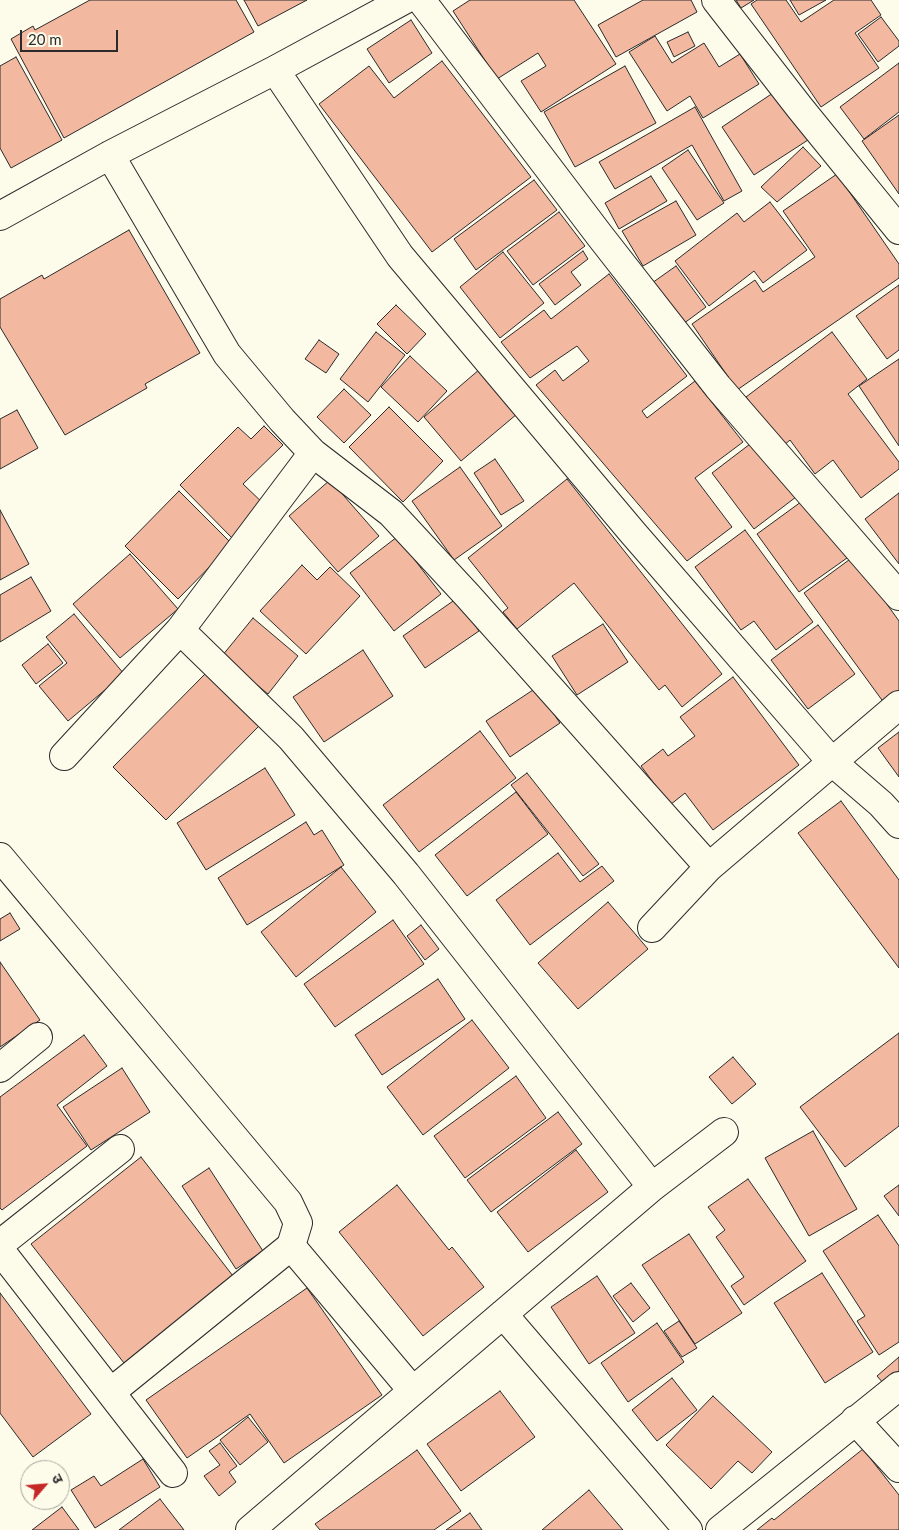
<!DOCTYPE html>
<html>
<head>
<meta charset="utf-8">
<style>
	body { margin:0 }
	#map { position:relative; width:899px; height:1530px; overflow:hidden; background:#fdfbea; font-family:Lato,"Noto Sans Devanagari",sans-serif }
	canvas { display:block }
	.north { position:absolute; left:20px; top:1460px; width:50px; height:50px; box-sizing:border-box; background:#fdfbea; border:1px solid #a9a89e; border-radius:50%; rotate:63deg; font-size:14px; font-weight:700; line-height:20px; text-align:center; color:#2b2b2b }
	.north::after { content:''; display:block; margin:auto; width:18px; height:22px; background:#c62828; clip-path:polygon(50% 0,100% 100%,50% 72%,0 100%) }
	.scale { position:absolute; left:20px; top:30px; width:98px; height:22px; box-sizing:border-box; border:2px solid #2b2b2b; border-top:0; padding-left:6px; font-size:15px; line-height:18px; white-space:nowrap; color:#2b2b2b; -webkit-text-stroke:4px #fdfbea; paint-order:stroke }
</style>
</head>
<body>
<div id="map">
<canvas width="899" height="1530"></canvas>
<div class="north">उ</div>
<div class="scale">20 m</div>
</div>
<script>
const c = document.querySelector('canvas').getContext('2d');
c.lineJoin = 'round';
function paint(path, color) { c.fillStyle = color; c.fill(path, 'evenodd'); }
const toPath = rows => new Path2D(rows.map(r => 'M' + r).join(''));
function trace(path, color, width, dash) { c.strokeStyle = color; c.lineWidth = width; c.lineCap = dash ? 'butt' : 'round'; c.setLineDash(dash || []); c.stroke(path); }
const building = toPath([
	[90,0,236,0,254,32,64,138,11,39,33,26,35,30,90,0],
	[244,0,307,0,258,26,244,0],
	[470,0,574,0,616,64,541,112,521,81,546,66,538,53,497,79,453,11,470,0],
	[643,0,691,0,697,12,616,57,598,25,643,0],
	[736,0,754,0,741,8,736,0],
	[757,0,786,0,801,22,834,0,871,0,881,15,855,33,879,68,821,107,751,4,757,0],
	[790,0,826,0,799,15,790,0],
	[881,17,899,41,899,46,878,62,858,34,881,17],
	[411,20,432,53,389,83,367,49,411,20],
	[688,32,695,46,674,57,667,42,688,32],
	[655,36,672,63,704,43,719,67,740,54,759,84,703,118,690,96,667,111,629,52,655,36],
	[16,57,62,140,11,168,0,148,0,66,16,57],
	[442,61,531,177,432,252,319,104,369,66,394,98,442,61],
	[899,63,899,112,864,139,840,107,899,63],
	[625,66,656,123,575,167,544,112,625,66],
	[776,91,808,140,754,175,722,127,776,91],
	[695,107,742,191,724,201,692,145,615,189,599,162,695,107],
	[899,115,899,194,862,141,899,115],
	[803,147,821,166,777,202,761,187,803,147],
	[688,150,724,203,697,220,662,168,688,150],
	[837,174,899,264,899,278,737,390,692,324,755,280,763,292,815,257,783,211,837,174],
	[651,176,667,201,619,229,605,203,651,176],
	[534,180,557,210,476,270,454,239,534,180],
	[676,201,696,235,643,266,622,231,676,201],
	[770,202,807,250,763,283,754,271,709,306,675,261,737,213,744,222,770,202],
	[559,212,585,246,533,285,507,251,559,212],
	[129,230,200,353,145,384,147,388,65,435,0,327,0,299,42,275,44,279,129,230],
	[583,251,588,259,571,272,581,285,555,305,539,284,583,251],
	[503,252,544,303,500,338,460,287,503,252],
	[676,266,706,307,683,324,652,283,676,266],
	[609,274,687,376,642,411,647,418,695,381,743,442,695,478,732,527,687,561,536,385,555,370,563,381,589,361,577,346,530,378,501,342,544,310,551,319,609,274],
	[899,285,899,350,887,359,856,316,899,285],
	[396,305,426,334,407,354,377,324,396,305],
	[376,332,405,355,368,402,340,379,376,332],
	[832,332,867,379,848,394,899,462,899,469,861,498,833,460,815,474,790,440,783,446,746,397,832,332],
	[319,340,339,354,326,373,305,359,319,340],
	[410,356,447,391,418,422,381,387,410,356],
	[899,359,899,446,859,386,899,359],
	[480,369,517,414,461,461,424,417,480,369],
	[344,389,371,415,344,443,317,417,344,389],
	[389,407,443,461,403,502,349,447,389,407],
	[17,410,38,448,0,469,0,419,17,410],
	[264,426,283,445,243,484,267,507,234,540,180,485,238,427,251,439,264,426],
	[754,441,796,497,754,529,712,473,754,441],
	[495,459,524,501,501,515,474,473,495,459],
	[460,467,502,526,454,560,412,501,460,467],
	[567,479,722,674,682,707,665,685,659,690,574,583,517,629,503,612,508,608,468,558,567,479],
	[330,480,379,536,338,572,289,516,330,480],
	[179,491,232,544,178,599,125,546,179,491],
	[899,493,899,564,865,519,899,493],
	[805,499,847,558,799,592,757,534,805,499],
	[0,510,29,564,0,580,0,510],
	[745,530,813,622,776,650,754,621,741,630,695,567,745,530],
	[397,537,441,594,394,631,350,573,397,537],
	[130,554,178,609,120,658,73,604,130,554],
	[853,557,899,621,899,698,887,707,804,593,853,557],
	[302,565,317,580,330,567,360,596,306,654,260,611,302,565],
	[31,577,51,611,0,642,0,595,31,577],
	[456,599,479,631,425,668,403,636,456,599],
	[74,614,124,674,68,721,39,686,67,663,46,637,74,614],
	[253,618,298,656,268,694,222,656,253,618],
	[603,624,628,662,577,695,552,656,603,624],
	[818,625,855,674,808,709,771,660,818,625],
	[48,644,63,663,36,684,22,665,48,644],
	[363,650,393,696,324,742,293,697,363,650],
	[207,672,260,725,166,820,113,767,207,672],
	[733,677,799,765,713,830,685,793,670,805,641,766,663,749,668,756,695,736,680,717,733,677],
	[536,688,560,723,510,757,486,721,536,688],
	[480,731,516,778,419,852,383,805,480,731],
	[899,732,899,777,878,748,899,732],
	[265,768,295,815,206,870,177,823,265,768],
	[527,773,599,864,583,876,511,785,527,773],
	[516,792,548,834,467,896,435,855,516,792],
	[841,801,899,880,899,968,798,833,841,801],
	[306,822,314,835,322,830,344,865,247,925,218,878,306,822],
	[558,853,580,882,602,866,614,881,530,945,496,900,558,853],
	[341,867,376,912,296,977,261,932,341,867],
	[608,902,648,949,578,1009,538,963,608,902],
	[10,913,20,929,0,941,0,919,10,913],
	[393,920,424,964,335,1027,304,984,393,920],
	[421,925,439,949,425,960,407,936,421,925],
	[0,962,40,1020,0,1047,0,962],
	[438,979,465,1019,382,1075,355,1035,438,979],
	[472,1020,509,1068,423,1135,387,1087,472,1020],
	[899,1033,899,1126,845,1167,800,1107,899,1033],
	[84,1035,107,1066,57,1105,87,1146,2,1210,0,1208,0,1097,84,1035],
	[733,1057,756,1084,732,1104,709,1077,733,1057],
	[122,1068,150,1112,91,1150,63,1107,122,1068],
	[516,1076,546,1118,465,1178,434,1136,516,1076],
	[558,1112,582,1144,491,1212,467,1180,558,1112],
	[813,1131,857,1209,809,1236,765,1158,813,1131],
	[576,1150,608,1192,528,1252,497,1212,576,1150],
	[141,1157,233,1276,124,1363,31,1244,141,1157],
	[209,1168,263,1251,236,1269,182,1186,209,1168],
	[748,1179,806,1261,744,1305,731,1286,744,1277,716,1237,725,1230,708,1207,748,1179],
	[397,1185,449,1250,452,1247,484,1287,423,1336,339,1232,397,1185],
	[899,1185,899,1216,884,1196,899,1185],
	[878,1215,899,1246,899,1342,879,1355,857,1321,865,1316,823,1251,878,1215],
	[689,1234,742,1313,695,1344,642,1265,689,1234],
	[822,1273,873,1352,825,1383,774,1303,822,1273],
	[597,1276,635,1333,589,1364,551,1307,597,1276],
	[631,1283,650,1308,633,1322,613,1296,631,1283],
	[307,1288,382,1395,284,1463,250,1414,187,1458,146,1400,307,1288],
	[0,1293,91,1414,33,1457,0,1413,0,1293],
	[679,1321,697,1348,682,1357,664,1331,679,1321],
	[657,1323,684,1362,628,1402,601,1363,657,1323],
	[899,1357,899,1372,884,1384,877,1376,899,1357],
	[672,1378,697,1410,657,1441,632,1410,672,1378],
	[500,1391,535,1437,461,1491,427,1444,500,1391],
	[713,1396,772,1452,752,1473,738,1461,711,1489,666,1445,713,1396],
	[248,1417,268,1442,240,1465,220,1440,248,1417],
	[220,1443,237,1466,229,1472,236,1482,219,1496,204,1476,220,1465,209,1451,220,1443],
	[863,1449,899,1495,899,1530,757,1530,772,1518,774,1520,863,1449],
	[417,1450,461,1511,434,1530,320,1530,315,1524,417,1450],
	[143,1459,160,1487,95,1528,71,1490,94,1476,101,1486,143,1459],
	[589,1490,623,1530,542,1530,589,1490],
	[160,1499,184,1530,119,1530,160,1499],
	[62,1507,79,1530,32,1530,62,1507],
	[470,1513,482,1530,446,1530,470,1513]
]);
paint(building, '#f2b8a0');
trace(building, '#2b2b2b', 1);
const minor = toPath([
	[421,0,600,236,718,387,899,596],
	[716,0,800,108,899,230],
	[275,70,400,256,633,533,831,761,881,804,899,824],
	[110,155,227,354,282,420,313,453,391,513,468,596,709,867],
	[0,216,110,155,275,70,404,0],
	[180,630,291,738,406,874,652,1187],
	[64,756,180,630,313,453],
	[0,857,288,1202,298,1223,291,1246],
	[652,928,709,867,899,705],
	[0,1068,38,1037],
	[0,1244,120,1149],
	[0,1250,173,1473],
	[503,1314,688,1530],
	[111,1392,291,1246,412,1390],
	[855,1420,899,1468],
	[250,1530,652,1187,724,1132],
	[720,1530,899,1386]
]);
trace(minor, '#2b2b2b', 30);
trace(minor, '#fdfbea', 28);
</script>
</body>
</html>
